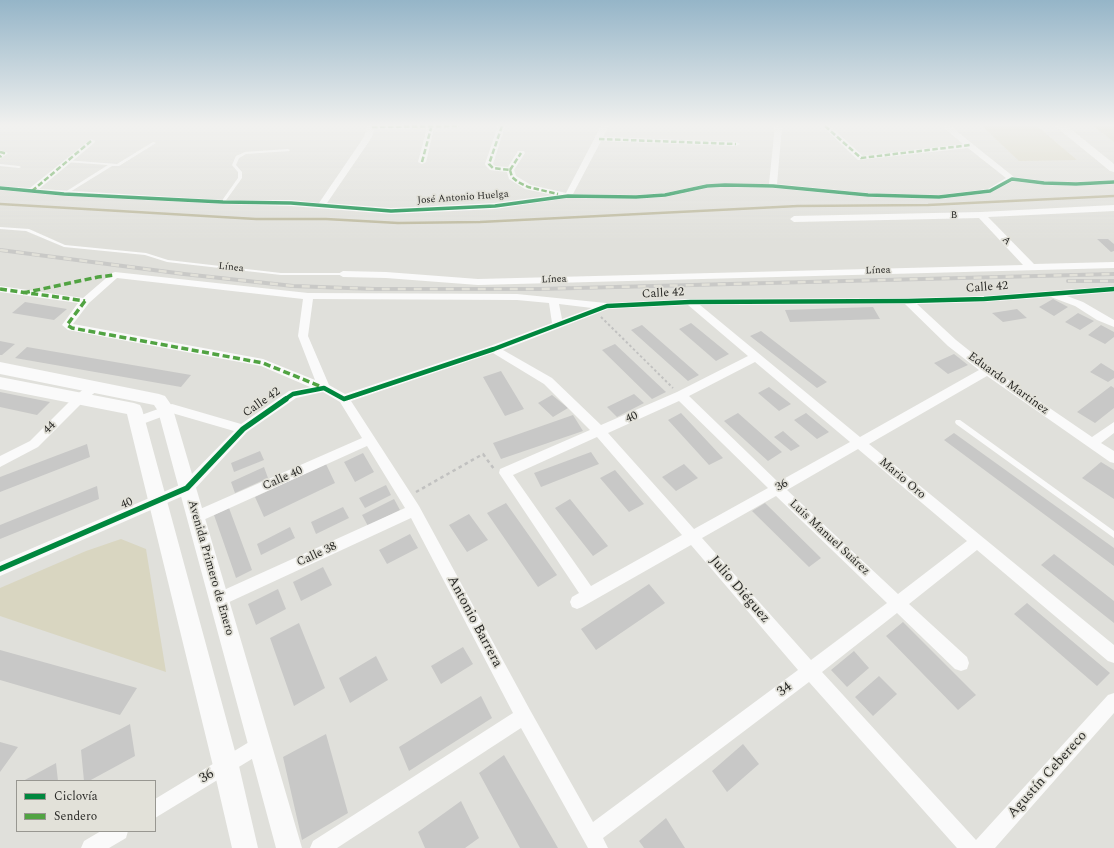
<!DOCTYPE html>
<html>
<head>
<meta charset="utf-8">
<style>
	body { margin:0 }
	#map { position:relative; width:1114px; height:848px; overflow:hidden; background:#e0e0db; font-family:Spectral,serif }
	canvas { display:block }
	.legend { position:absolute; left:16px; top:780px; width:140px; height:52px; box-sizing:border-box; background:#e2e1d9; border:1px solid #989791; margin:0; padding:5px 7px; list-style:none; font-size:12px; color:#292926 }
	.legend li { display:flex; align-items:center; gap:8px; height:20px }
	.legend b { width:20px; border:1px solid #989791 }
</style>
</head>
<body>
<div id="map">
<canvas width="1114" height="848"></canvas>
<ul class="legend">
<li><b style="height:5px;background:#00873e"></b>Ciclovía</li>
<li><b style="height:5px;background:#51a342"></b>Sendero</li>
</ul>
</div>
<script>
const c = document.querySelector('canvas').getContext('2d');
c.lineJoin = 'round';
function paint(path, color) { c.fillStyle = color; c.fill(path, 'evenodd'); }
const toPath = rows => new Path2D(rows.map(r => 'M' + r).join(''));
function trace(path, color, width, dash) { c.strokeStyle = color; c.lineWidth = width; c.lineCap = dash ? 'butt' : 'round'; c.setLineDash(dash || []); c.stroke(path); }
function write(font, color, halo, rows, align = 'center') {
  c.font = font + ' Spectral,serif'; c.lineWidth = 3.5; c.setLineDash([]); c.textBaseline = 'middle'; c.strokeStyle = halo; c.fillStyle = color; for (const [text, x, y, turn = 0] of rows) {
    c.save(); c.translate(x, y); c.rotate((+turn || 0) * Math.PI / 180); c.textAlign = isNaN(turn) ? turn : align; if (halo) c.strokeText(text, 0, 0); c.fillText(text, 0, 0); c.restore();
  }
}
paint(toPath([
	[982,126,1037,126,1077,160,1019,161],
	[1093,126,1114,126,1114,142],
	[121,539,146,549,166,672,0,616,0,588,86,551]
]), '#d9d6c1');
trace(toPath([
	[0,204,256,219,326,219,398,223,480,222,798,206,928,205,1114,196]
]), '#bab699', 2.5);
paint(toPath([
	[1097,239,1108,239,1114,244,1114,251,1111,252],
	[1053,299,1068,307,1054,316,1039,307],
	[25,302,67,309,54,320,12,313],
	[873,307,880,319,790,322,785,310],
	[1017,309,1027,318,1003,322,992,313],
	[1078,313,1094,321,1080,330,1065,322],
	[691,323,729,354,716,361,679,329],
	[642,325,699,375,688,381,631,330],
	[1101,325,1114,332,1114,337,1105,344,1088,335],
	[761,331,827,382,817,388,750,336],
	[0,341,15,344,2,355,0,355],
	[615,344,666,392,652,399,602,350],
	[27,347,191,375,181,387,15,358],
	[954,354,968,365,948,374,934,363],
	[1101,363,1114,371,1114,378,1108,382,1090,372],
	[501,371,524,409,505,416,483,377],
	[1111,386,1114,388,1114,408,1095,423,1077,412],
	[769,387,791,404,779,411,758,393],
	[0,392,50,402,37,415,0,407],
	[634,394,644,403,617,417,607,407],
	[552,395,568,408,553,417,538,403],
	[681,413,723,458,709,465,668,420],
	[738,413,782,452,768,461,724,421],
	[806,413,829,432,817,439,794,420],
	[573,415,583,431,501,459,493,443],
	[783,431,800,446,791,451,774,437],
	[954,433,1114,548,1114,566,944,440],
	[87,444,90,457,0,492,0,477],
	[260,451,264,460,234,472,231,463],
	[591,452,599,464,541,487,534,473],
	[363,453,374,472,355,482,344,462],
	[1101,462,1114,470,1114,499,1082,478],
	[326,464,335,483,264,517,255,497],
	[684,464,698,478,676,491,662,477],
	[264,467,268,478,235,493,231,482],
	[615,470,644,504,629,512,600,478],
	[386,485,391,495,365,508,359,498],
	[97,486,99,499,0,539,0,525],
	[394,499,400,510,368,526,362,515],
	[570,499,608,546,593,556,555,508],
	[506,503,557,575,538,587,487,513],
	[765,503,821,558,809,567,752,511],
	[343,507,349,518,316,534,311,522],
	[229,508,252,570,236,578,214,515],
	[469,514,488,540,467,552,449,525],
	[290,527,295,538,261,555,257,544],
	[410,534,418,548,387,564,379,550],
	[1054,554,1114,601,1114,623,1041,565],
	[323,567,332,585,301,601,293,582],
	[649,584,665,603,596,650,581,629],
	[278,589,286,609,256,625,248,604],
	[1027,603,1110,673,1097,686,1014,614],
	[903,622,976,695,958,710,886,636],
	[299,623,325,688,294,706,270,638],
	[463,647,473,664,441,684,431,666],
	[0,650,137,688,120,715,0,680],
	[854,651,869,668,847,687,831,670],
	[376,656,388,680,350,703,339,678],
	[879,676,897,694,873,716,855,697],
	[481,696,492,718,409,771,399,747],
	[130,724,135,756,89,781,84,781,81,750],
	[326,734,348,813,302,840,283,757],
	[0,742,18,747,0,772],
	[743,744,759,764,727,792,712,771],
	[504,755,558,848,520,848,479,773],
	[56,763,58,781,23,781],
	[461,801,479,838,465,848,425,848,418,832],
	[666,818,685,848,644,848,639,841]
]), '#c8c8c7');
trace(toPath([
	[601,317,673,388]
]), '#c1c1c0', 2, [2.5, 2.5]);
trace(toPath([
	[416,492,483,454,494,469]
]), '#c1c1c0', 2.5, [3.5, 3.5]);
paint(toPath([
	[153,142,156,143,119,166,112,166,65,195,62,194,108,165,66,162,64,161,65,160,117,164,153,142],
	[288,149,290,150,289,151,246,154,239,158,236,165,242,172,242,178,224,203,222,203,221,202,238,178,238,172,232,165,236,156,245,152,288,149],
	[0,164,19,166,21,167,19,168,0,166,0,164],
	[0,227,29,229,65,245,146,253,168,260,281,273,343,273,345,274,343,275,281,275,167,262,145,255,64,247,26,231,0,229,0,227],
	[956,420,960,420,1114,531,1114,538,956,424,955,422,956,420]
]), '#fafafa');
paint(toPath([
	[368,126,460,126,457,128,434,128,426,162,422,164,418,162,427,128,374,129,372,137,327,203,391,208,495,203,553,195,525,189,509,179,507,172,490,170,486,166,485,164,498,126,505,126,493,164,495,166,508,167,518,151,524,151,525,153,514,170,516,176,531,185,566,193,601,126,608,126,603,137,736,142,740,144,736,146,601,141,573,194,636,195,665,193,707,184,769,184,775,126,782,126,777,184,868,193,939,195,988,189,1006,178,968,148,858,160,822,126,830,126,863,156,963,144,942,126,950,126,1014,177,1044,181,1076,182,1114,180,1114,184,1076,186,1044,185,1013,181,990,193,939,199,868,197,773,188,725,187,707,188,665,197,636,199,568,198,495,209,391,214,291,206,223,204,64,196,0,190,0,186,30,188,91,139,95,141,94,143,39,189,223,200,291,200,319,203,364,137,368,126],
	[0,150,8,153,0,159,0,150],
	[1114,205,1114,211,988,217,1034,264,1114,262,1114,268,478,285,386,278,343,277,338,274,343,271,386,272,478,279,1023,265,979,218,794,222,790,219,794,216,981,212,1114,205],
	[115,272,308,293,517,294,606,303,690,299,908,298,984,296,1114,286,1114,292,1067,296,1083,302,1114,320,1114,327,1097,320,1075,306,1051,297,984,302,917,304,956,340,991,368,1092,437,1114,422,1114,433,1101,443,1114,451,1114,463,1110,462,987,376,869,444,1114,645,1114,663,1108,661,977,550,909,604,967,657,969,663,967,669,961,671,955,669,897,613,822,672,976,840,1108,695,1114,693,1114,713,995,848,957,848,809,682,603,838,608,848,588,848,521,728,337,848,310,848,313,841,513,713,411,518,225,604,220,606,215,604,213,599,215,594,405,508,367,446,201,521,196,523,191,521,189,517,191,513,362,438,340,402,323,392,296,398,247,432,192,492,0,576,0,562,182,484,234,431,172,413,137,426,133,424,131,421,133,418,172,404,241,424,289,391,310,387,261,366,68,330,62,325,78,303,0,292,0,286,83,298,112,273,115,272],
	[117,278,303,299,298,336,315,380,263,359,73,324,89,303,117,278],
	[313,299,517,300,549,303,552,323,490,346,345,394,329,385,308,336,313,299],
	[559,304,592,308,562,319,559,304],
	[905,304,948,346,979,370,860,437,700,305,905,304],
	[688,305,748,356,677,392,601,425,552,378,503,350,608,309,688,305],
	[493,353,544,384,590,430,500,469,499,473,579,593,572,597,570,602,572,607,577,609,582,607,691,545,798,670,593,822,530,710,419,506,351,401,493,353],
	[755,362,850,442,778,482,689,396,755,362],
	[679,401,768,488,694,529,608,433,679,401],
	[597,437,682,535,591,586,513,475,597,437],
	[858,449,967,541,898,594,787,490,858,449],
	[776,496,887,603,811,660,702,538,776,496],
	[94,383,98,384,100,387,98,390,83,402,38,447,0,467,0,456,30,441,75,396,90,384,94,383],
	[259,736,265,739,268,745,265,751,155,818,155,799,259,736],
	[101,831,128,831,126,838,109,848,81,848,84,841,101,831]
]), '#fafafa');
paint(toPath([
	[1055,126,1067,126,1114,164,1114,172,1110,171,1055,126],
	[0,362,159,394,165,396,172,406,302,848,276,848,158,411,154,405,0,374,0,362],
	[0,377,134,403,140,405,142,409,239,766,258,848,232,848,213,766,127,414,0,389,0,377]
]), '#fafafa');
const rail = toPath([
	[0,250,184,274,293,286,375,289,539,289,1114,274],
	[1068,281,1114,281]
]);
trace(rail, '#c9c9c7', 4);
trace(rail, '#e2e1d9', 2.5, [8]);
trace(toPath([
	[502,126,489,164,493,168,510,170],
	[825,126,861,158,970,145],
	[372,127,457,126],
	[599,139,736,144],
	[0,152,4,153,0,157],
	[422,162,431,128],
	[510,170,512,177,518,182,528,187,558,194],
	[510,170,521,153],
	[32,191,91,141]
]), '#51a342', 2.5, [5.5, 2.5]);
trace(toPath([
	[0,289,85,301],
	[23,293,98,277,115,275],
	[85,301,67,325,72,328,263,363,322,387]
]), '#51a342', 3.5, [7, 3.5]);
trace(toPath([
	[0,188,64,194,223,202,291,203,391,211,495,206,568,196,636,197,665,195,707,186,725,185,773,186,868,195,939,197,990,191,1012,179,1044,183,1076,184,1114,182]
]), '#00873e', 3.5);
trace(toPath([
	[284,400,293,394,324,388,344,399,494,349,607,306,690,302,908,301,984,299,1114,289]
]), '#00873e', 4.5);
trace(toPath([
	[0,569,187,488,243,429,286,399]
]), '#00873e', 5.5);
const sky = c.createLinearGradient(0, 0, 0, 245);
sky.addColorStop(0, '#95b5c8');
sky.addColorStop(0.51, '#f1f1ef');
sky.addColorStop(1, '#f1f1ef00');
c.fillStyle = sky;
c.fillRect(0, 0, 1114, 245);
write('10px', '#292926', '#e2e1d9', [
	["José Antonio Huelga",463,198,-4],
	["B",954,216,-1],
	["A",1006,241,46],
	["Línea",231,268,6],
	["Línea",878,271,-2],
	["Línea",554,280,-2]
]);
write('12px', '#292926', '#e2e1d9', [
	["Calle 42",987,288,-4],
	["Calle 42",663,294,-3],
	["Eduardo Martínez",1008,384,36],
	["Calle 42",262,403,-35],
	["40",632,418,-24],
	["44",50,428,-45],
	["Calle 40",283,479,-24],
	["Mario Oro",902,479,40],
	["36",782,486,-29],
	["40",127,504,-23],
	["Luis Manuel Suárez",829,538,43],
	["Calle 38",317,555,-25],
	["Avenida Primero de Enero",210,568,74]
]);
write('14px', '#292926', '#e2e1d9', [
	["Julio Diéguez",739,590,49],
	["Antonio Barrera",474,622,62],
	["34",785,690,-37],
	["Agustín Cebereco",1048,775,-48],
	["36",207,777,-31]
]);
</script>
</body>
</html>
